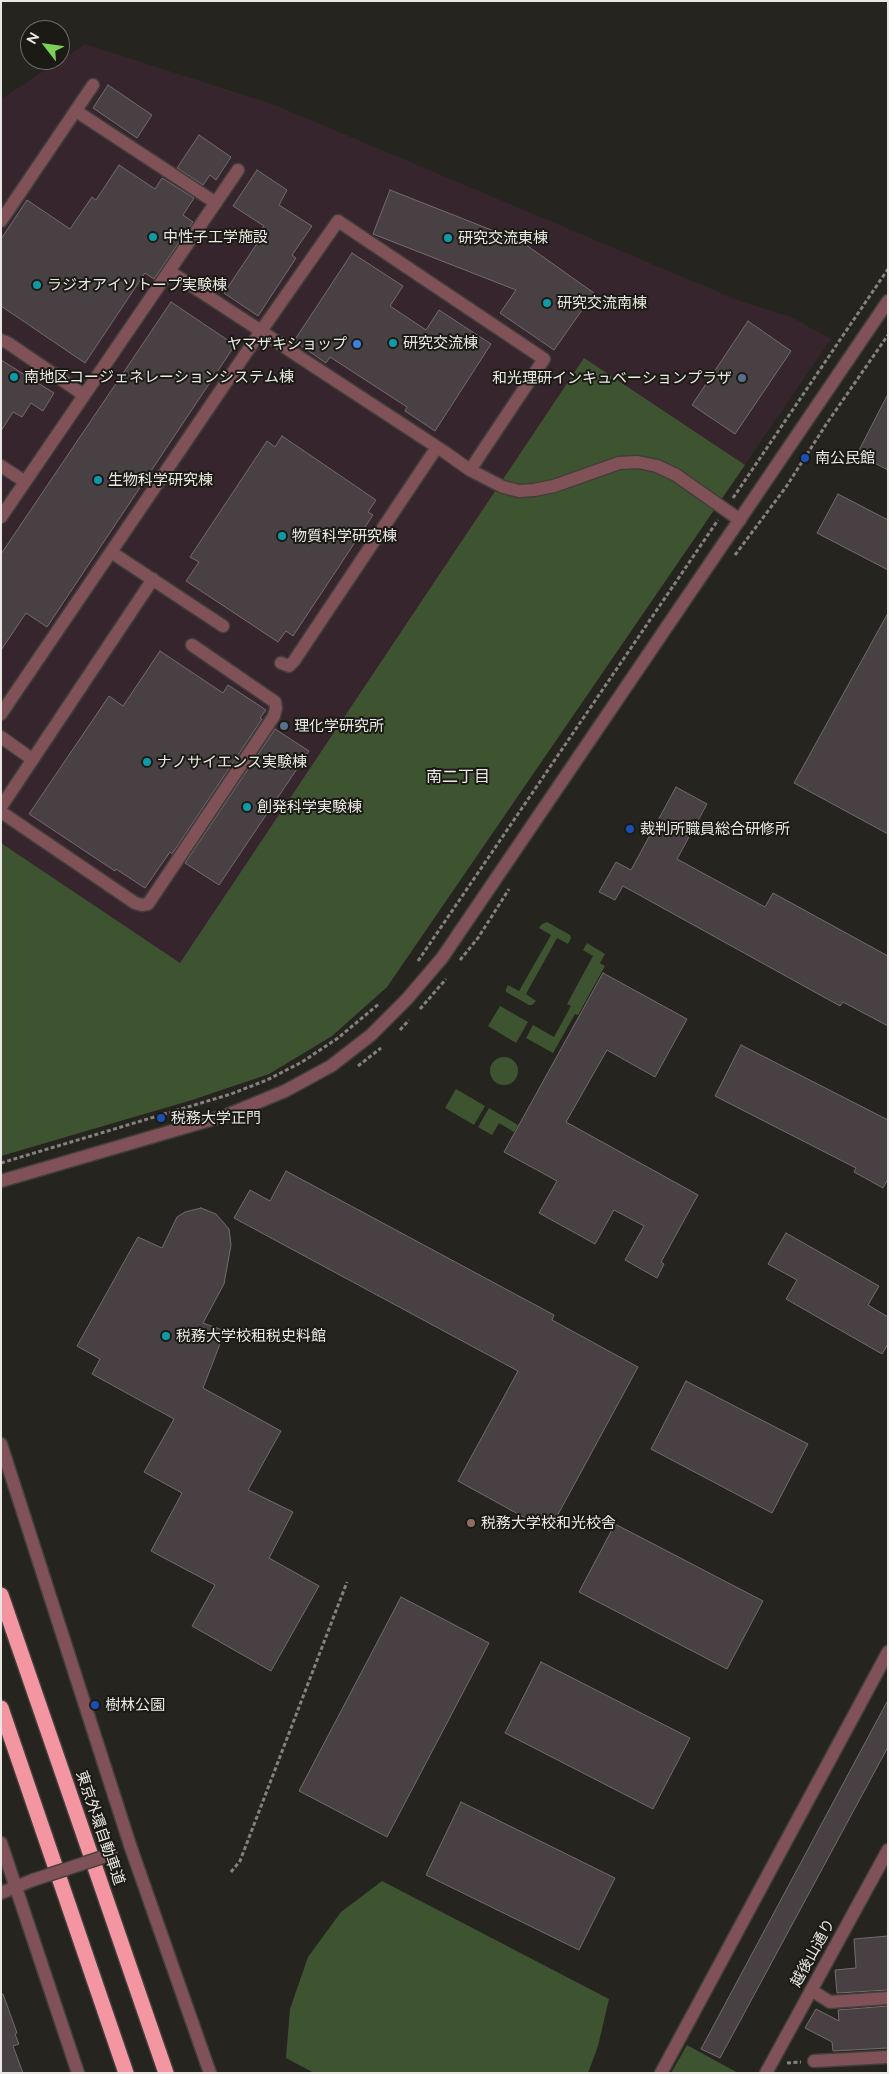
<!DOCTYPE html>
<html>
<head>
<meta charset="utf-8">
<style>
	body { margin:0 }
	#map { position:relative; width:889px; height:2074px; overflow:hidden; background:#25241e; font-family:Raleway,sans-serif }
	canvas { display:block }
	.frame { position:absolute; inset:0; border:2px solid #e9e8e4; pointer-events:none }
	.north { position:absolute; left:20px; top:20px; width:50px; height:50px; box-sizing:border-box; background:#1b1a15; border:1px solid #6d6c68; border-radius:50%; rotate:300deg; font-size:14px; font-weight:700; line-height:20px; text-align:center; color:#e9e8e4 }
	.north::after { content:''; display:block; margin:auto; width:18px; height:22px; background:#7ad156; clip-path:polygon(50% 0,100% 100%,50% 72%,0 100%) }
</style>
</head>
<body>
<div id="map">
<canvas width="889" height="2074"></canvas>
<div class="frame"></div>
<div class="north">N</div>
</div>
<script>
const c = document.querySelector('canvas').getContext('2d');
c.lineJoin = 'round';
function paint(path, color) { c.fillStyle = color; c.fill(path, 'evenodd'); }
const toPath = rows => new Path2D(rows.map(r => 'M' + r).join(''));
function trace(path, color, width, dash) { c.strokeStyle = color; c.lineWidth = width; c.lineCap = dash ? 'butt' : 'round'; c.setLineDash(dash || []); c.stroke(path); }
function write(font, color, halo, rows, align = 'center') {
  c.font = font + ' Raleway,"Noto Sans JP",sans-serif'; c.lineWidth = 4; c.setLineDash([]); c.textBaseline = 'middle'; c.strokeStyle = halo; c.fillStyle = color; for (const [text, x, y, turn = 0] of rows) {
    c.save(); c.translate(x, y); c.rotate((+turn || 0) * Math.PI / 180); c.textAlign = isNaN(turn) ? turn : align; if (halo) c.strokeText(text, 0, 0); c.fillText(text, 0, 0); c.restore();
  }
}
paint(toPath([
	[85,44,275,105,740,301,791,317,831,339,387,987,332,1036,269,1074,192,1100,1,1156,1,99]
]), '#36252d');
paint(toPath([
	[584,358,745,465,387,987,332,1036,269,1074,192,1100,1,1156,1,843,180,963],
	[547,922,570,935,571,938,568,944,557,938,526,994,536,1001,532,1005,529,1005,506,992,506,989,508,985,519,991,551,935,539,928,542,924],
	[587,943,605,954,600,963,605,966,578,1015,575,1014,553,1053,526,1038,533,1025,554,1037,571,1006,567,1004,593,956,583,950],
	[500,1006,528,1022,516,1043,488,1026],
	'490 1071a14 14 0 1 1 28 0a14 14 0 1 1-28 0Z',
	[456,1089,485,1106,474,1125,445,1108],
	[489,1108,518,1125,514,1132,499,1123,492,1135,478,1127],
	[382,1881,609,1999,598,2046,588,2073,314,2073,286,2058,290,2009,308,1957,341,1912],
	[687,2045,738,2073,671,2073]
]), '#3e5431');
const building = toPath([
	[108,85,152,115,137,138,93,108,108,85],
	[199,135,231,157,216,180,210,175,203,185,177,168,199,135],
	[119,165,155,189,162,178,194,198,183,215,193,222,154,279,145,273,85,363,1,306,1,239,27,200,70,229,92,197,96,200,119,165],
	[257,170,287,190,279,205,312,226,292,255,296,258,258,316,224,293,264,233,261,230,264,226,233,206,257,170],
	[390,190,522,242,594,293,554,350,500,313,516,290,373,234,390,190],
	[352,253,403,286,390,306,426,330,439,310,491,344,435,431,405,411,407,407,330,357,326,363,294,341,352,253],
	[171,302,235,345,47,627,26,613,1,650,1,554,171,302],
	[748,321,791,351,735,434,692,405,748,321],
	[1,360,54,393,43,411,31,403,22,417,13,412,1,431,1,360],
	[888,394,888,470,857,454,888,394],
	[282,436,376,500,368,512,373,515,293,636,286,631,278,642,186,581,199,562,190,557,267,441,275,447,282,436],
	[838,494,888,520,888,570,817,533,838,494],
	[888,613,888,834,794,783,888,613],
	[160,651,223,693,228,685,266,710,260,718,262,719,172,854,170,852,145,888,116,869,115,871,29,814,109,696,123,706,160,651],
	[275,729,309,751,219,885,185,863,275,729],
	[676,787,707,804,677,859,765,907,773,893,888,956,888,1026,843,1002,840,1006,623,886,615,900,599,892,616,862,631,870,676,787],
	[603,973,687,1019,655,1077,607,1050,566,1122,698,1195,661,1262,664,1264,657,1278,625,1260,644,1226,614,1210,595,1244,539,1213,557,1181,504,1152,603,973],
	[741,1045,888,1120,888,1179,883,1188,854,1172,856,1168,715,1096,741,1045],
	[286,1171,554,1315,552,1320,638,1367,549,1531,458,1481,518,1371,234,1218,250,1190,270,1201,286,1171],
	[201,1208,216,1214,229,1229,231,1245,224,1284,203,1323,225,1331,203,1388,281,1431,248,1490,293,1512,269,1558,319,1586,271,1671,192,1626,215,1585,151,1551,182,1493,144,1472,174,1419,92,1374,100,1359,77,1346,138,1237,162,1248,177,1217,185,1212,201,1208],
	[786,1233,879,1286,868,1305,888,1317,888,1344,882,1354,786,1299,797,1280,768,1264,786,1233],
	[686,1381,808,1444,772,1513,651,1449,686,1381],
	[615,1524,763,1601,727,1669,579,1592,615,1524],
	[401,1597,489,1643,387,1837,299,1791,401,1597],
	[541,1662,690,1738,653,1809,505,1733,541,1662],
	[888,1700,888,1747,720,2058,701,2049,888,1700],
	[461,1802,615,1878,579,1950,426,1875,461,1802],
	[888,1936,888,1990,837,1993,835,1970,856,1968,854,1939,888,1936],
	[1,1994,3,1994,17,2033,15,2034,19,2044,13,2046,23,2073,1,2073,1,1994],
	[888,2006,888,2048,833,2051,832,2042,805,2028,816,2009,839,2021,838,2010,888,2006]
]);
paint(building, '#484042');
trace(building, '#736b6d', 1);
const minor = toPath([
	[76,111,216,203],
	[1,221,93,85],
	[1,340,8,343,84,395],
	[1,466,24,481],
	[470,470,503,487,519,491,534,490,554,486,619,463,638,462,657,466,676,475,740,520],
	[1,517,238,170],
	[111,552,223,626],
	[281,663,289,666,294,661,437,447],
	[1,714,261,331,338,221,544,359,470,470,446,453,437,447,301,358,261,331,169,271],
	[1,737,32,759],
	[1,807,153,579],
	[1,812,135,903,142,905,148,904,274,716,276,708,275,702,192,645],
	[1,1181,227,1115,285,1091,331,1066,371,1035,407,999,442,958,888,301],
	[1,1444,131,1848,210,2073],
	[1,1843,78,2073],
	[1,1893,33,1880],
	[811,1990,830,2002,888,1998],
	[814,2061,888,2057],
	[661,2073,888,1652],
	[766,2073,888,1850]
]);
const highway = toPath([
	[1,1595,166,2073],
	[1,1708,126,2073]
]);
trace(minor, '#403f3a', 15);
trace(highway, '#403f3a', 18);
trace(toPath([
	[733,498,888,269],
	[735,555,786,487,827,423,888,335],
	[460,960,478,938,509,889],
	[418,961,718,520],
	[420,1009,446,979],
	[400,1030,409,1020],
	[358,1066,381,1048],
	[1,1163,231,1094,267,1080,302,1062,338,1038,380,1003],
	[231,1872,240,1861,347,1582],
	[787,2063,801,2062]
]), '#83827d', 3, [4, 2.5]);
trace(minor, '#805157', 12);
trace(highway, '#f396a2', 15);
const minorBridge = toPath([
	[33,1880,112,1854]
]);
trace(minorBridge, '#403f3a', 15, []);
trace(minorBridge, '#805157', 12);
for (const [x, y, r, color] of [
	[153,237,5,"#0f9aa8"],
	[448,238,5,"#0f9aa8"],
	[37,285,5,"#0f9aa8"],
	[547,303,5,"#0f9aa8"],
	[393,343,5,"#0f9aa8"],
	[357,344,5,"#3f7fe0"],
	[14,377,5,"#0f9aa8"],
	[742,378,5,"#5c6f8a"],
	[805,458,5,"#1a4fb4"],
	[98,480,5,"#0f9aa8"],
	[282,536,5,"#0f9aa8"],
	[284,726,5,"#5c6f8a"],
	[147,762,5,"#0f9aa8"],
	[247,807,5,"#0f9aa8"],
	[630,829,5,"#1a4fb4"],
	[161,1118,5,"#1a4fb4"],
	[166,1336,5,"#0f9aa8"],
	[471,1523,5,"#8d6e63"],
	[95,1705,5,"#1a4fb4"]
]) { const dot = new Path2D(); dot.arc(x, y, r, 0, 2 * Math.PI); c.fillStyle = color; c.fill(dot); trace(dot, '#1b1a15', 2); }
write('15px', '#e9e8e4', '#1b1a15', [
	["中性子工学施設",163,237],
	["研究交流東棟",458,238],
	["ラジオアイソトープ実験棟",47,285],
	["研究交流南棟",557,303],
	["研究交流棟",403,343],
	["ヤマザキショップ",347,344,"right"],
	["南地区コージェネレーションシステム棟",24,377],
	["和光理研インキュベーションプラザ",732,378,"right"],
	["南公民館",815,458],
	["生物科学研究棟",108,480],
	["物質科学研究棟",292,536],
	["理化学研究所",294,726],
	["ナノサイエンス実験棟",157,762],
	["創発科学実験棟",257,807],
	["裁判所職員総合研修所",640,829],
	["税務大学正門",171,1118],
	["税務大学校租税史料館",176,1336],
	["税務大学校和光校舎",481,1523],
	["樹林公園",105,1705]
], 'left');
write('15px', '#e9e8e4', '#1b1a15', [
	["東京外環自動車道",100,1828,71],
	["越後山通り",813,1953,-61]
]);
write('16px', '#e9e8e4', '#1b1a15', [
	["南二丁目",458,777]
]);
</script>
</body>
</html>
